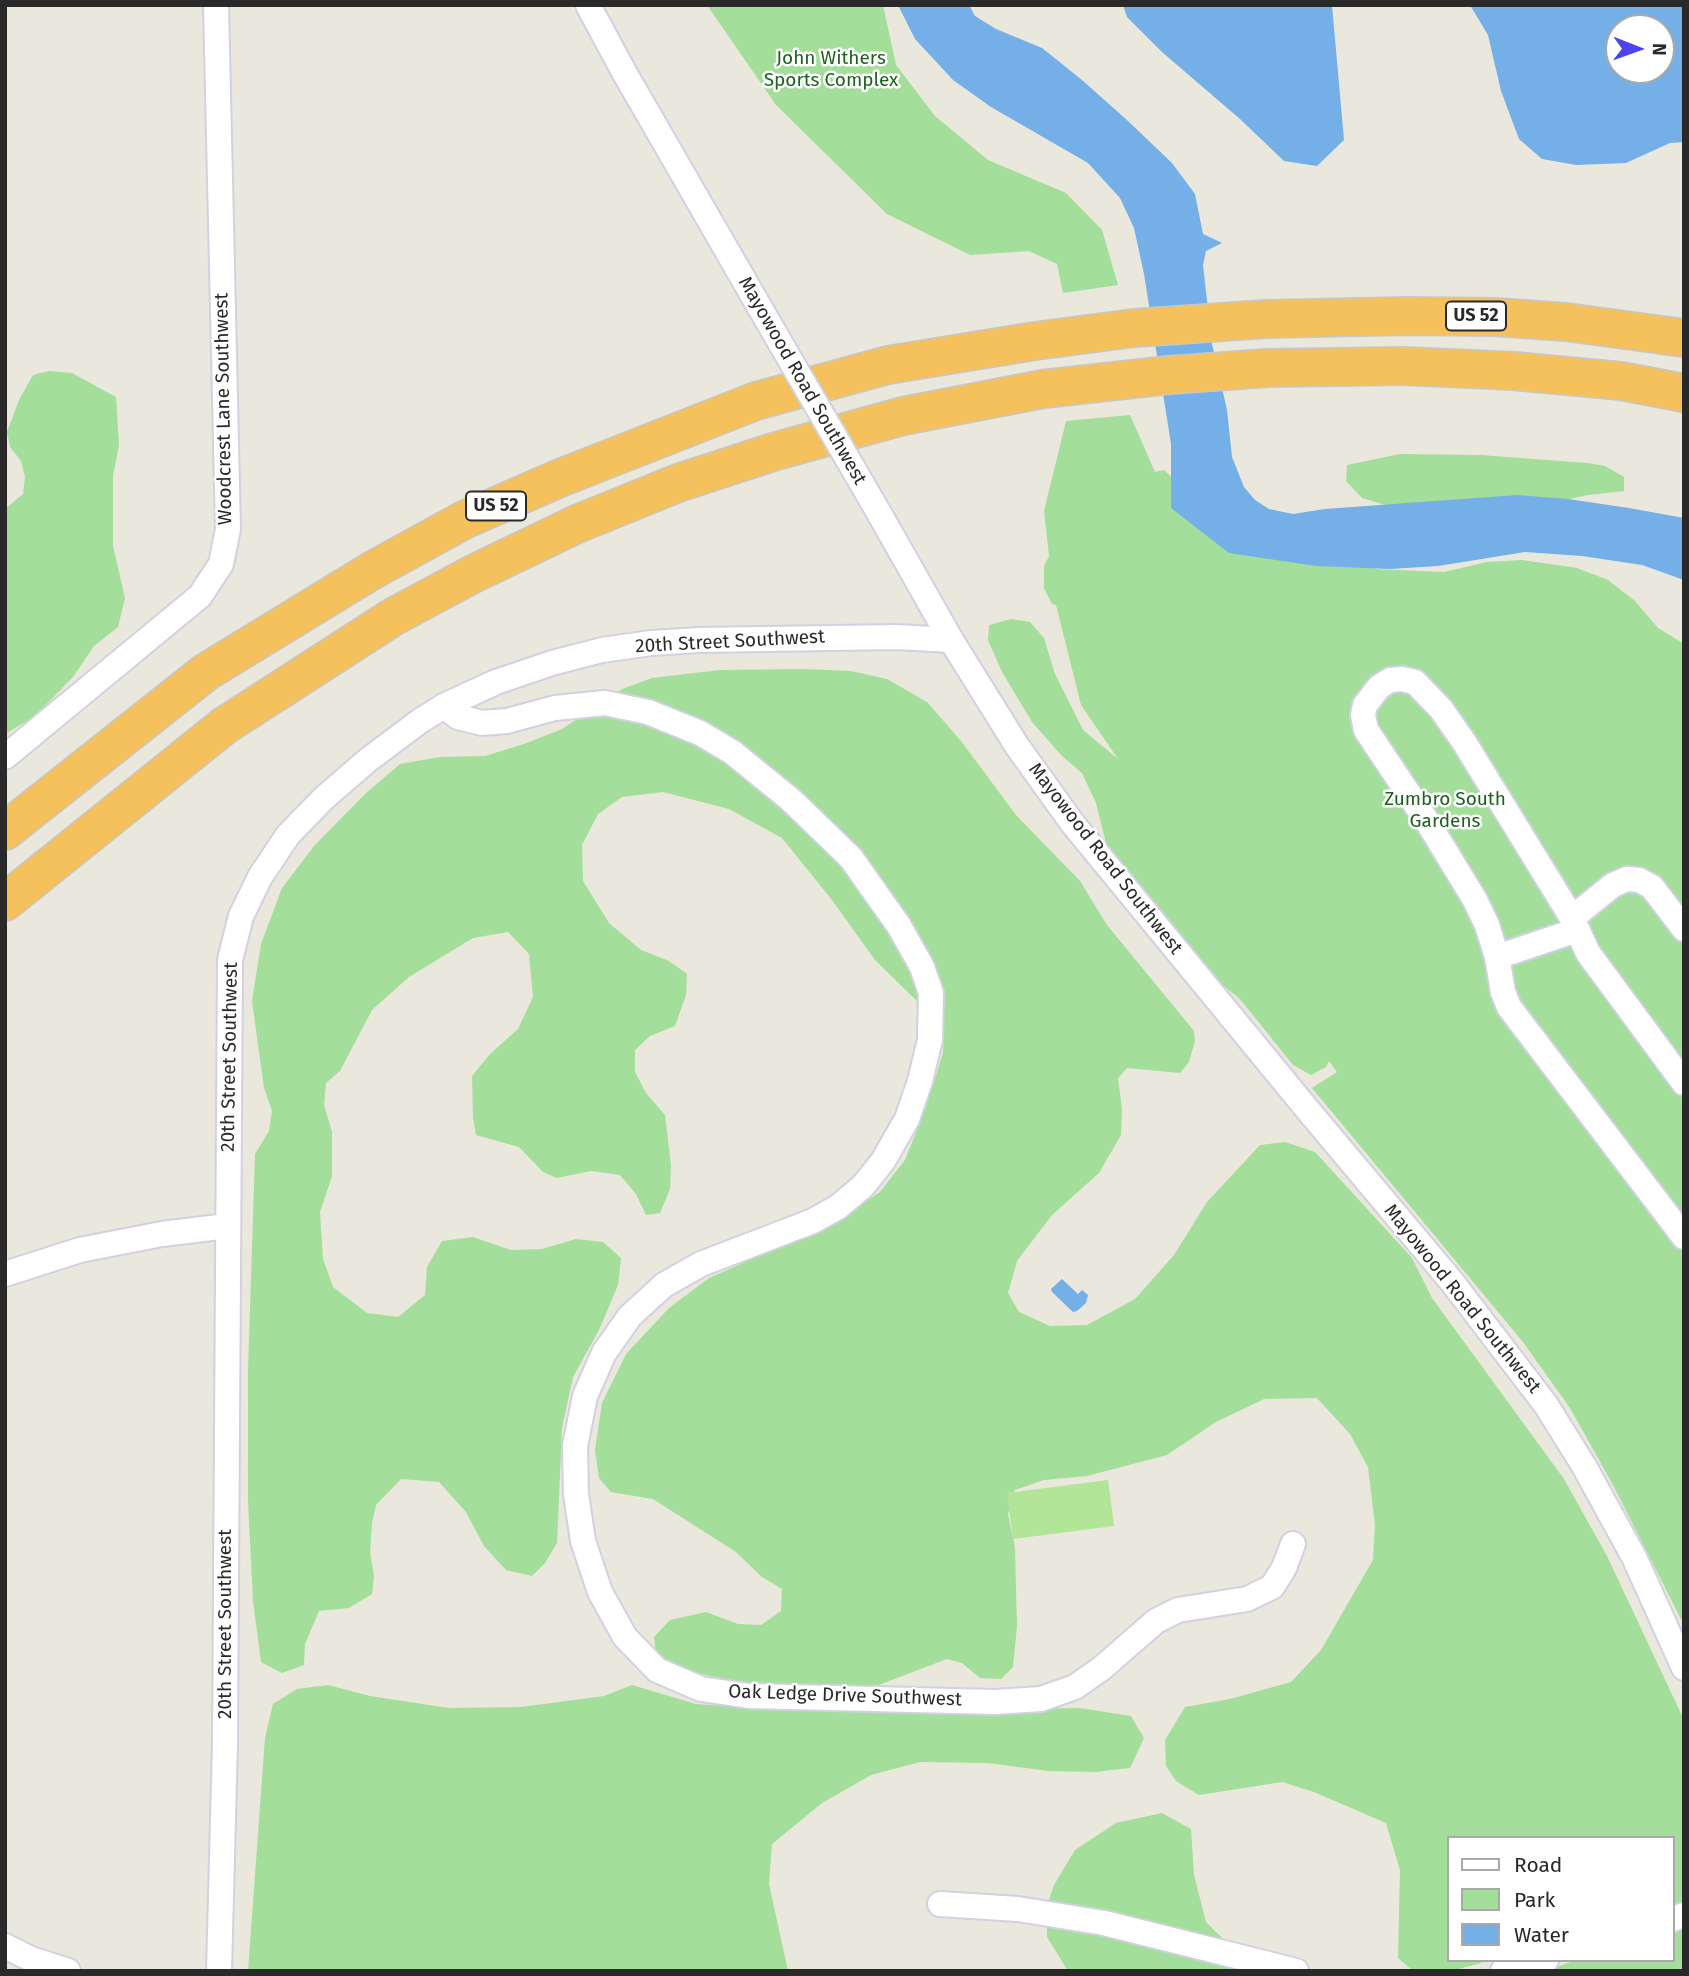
<!DOCTYPE html>
<html>
<head>
<meta charset="utf-8">
<style>
	body { margin:0 }
	#map { position:relative; width:1689px; height:1976px; overflow:hidden; background:#eae7dc; font-family:"Fira Sans",sans-serif }
	canvas { display:block }
	.frame { position:absolute; inset:0; border:7px solid #292929; pointer-events:none }
	.legend { position:absolute; left:1447px; top:1836px; width:228px; height:126px; box-sizing:border-box; background:#fff; border:2px solid #a9a9a9; margin:0; padding:9px 12px; list-style:none; font-size:21px; color:#292929 }
	.legend li { display:flex; align-items:center; gap:14px; height:35px }
	.legend b { width:35px; border:2px solid #a9a9a9 }
	.north { position:absolute; left:1605px; top:14px; width:70px; height:70px; box-sizing:border-box; background:#fff; border:2px solid #a9a9a9; border-radius:50%; rotate:91deg; font-size:19px; font-weight:700; line-height:28px; text-align:center; color:#292929 }
	.north::after { content:''; display:block; margin:auto; width:24px; height:32px; background:#4b44ef; clip-path:polygon(50% 0,100% 100%,50% 72%,0 100%) }
</style>
</head>
<body>
<div id="map">
<canvas width="1689" height="1976"></canvas>
<div class="frame"></div>
<ul class="legend">
<li><b style="height:9px;background:#fff"></b>Road</li>
<li><b style="height:19px;background:#a3de9b"></b>Park</li>
<li><b style="height:19px;background:#74afe7"></b>Water</li>
</ul>
<div class="north">N</div>
</div>
<script>
const c = document.querySelector('canvas').getContext('2d');
c.lineJoin = 'round';
function paint(path, color) { c.fillStyle = color; c.fill(path, 'evenodd'); }
const toPath = rows => new Path2D(rows.map(r => 'M' + r).join(''));
function trace(path, color, width, dash) { c.strokeStyle = color; c.lineWidth = width; c.lineCap = dash ? 'butt' : 'round'; c.setLineDash(dash || []); c.stroke(path); }
function write(font, color, halo, rows, align = 'center') {
  c.font = font + ' "Fira Sans",sans-serif'; c.lineWidth = 5; c.setLineDash([]); c.textBaseline = 'middle'; c.strokeStyle = halo; c.fillStyle = color; for (const [text, x, y, turn = 0] of rows) {
    c.save(); c.translate(x, y); c.rotate((+turn || 0) * Math.PI / 180); c.textAlign = isNaN(turn) ? turn : align; if (halo) c.strokeText(text, 0, 0); c.fillText(text, 0, 0); c.restore();
  }
}
paint(toPath([
	[707,5,883,5,896,65,935,116,988,160,1066,193,1102,230,1118,285,1063,293,1057,264,1029,251,970,255,887,214,776,105],
	[49,371,72,373,116,397,119,445,113,476,113,546,125,598,118,627,94,646,73,677,35,716,5,734,5,509,23,494,25,477,21,461,10,447,7,432,19,400,33,375],
	[1130,415,1155,472,1164,470,1186,491,1376,569,1444,572,1487,562,1522,560,1577,568,1608,580,1635,601,1658,628,1684,644,1684,1625,1613,1485,1570,1408,1523,1342,1312,1088,1337,1072,1329,1061,1326,1067,1311,1075,1293,1065,1240,999,1211,976,1108,851,1096,803,1082,773,1062,756,1032,722,1002,672,988,640,989,625,1011,619,1030,622,1044,638,1055,674,1083,730,1118,759,1081,705,1056,605,1052,604,1044,588,1044,566,1049,556,1044,511,1066,421],
	[1400,454,1481,455,1587,463,1605,466,1624,477,1624,491,1588,495,1542,505,1402,510,1362,498,1346,481,1347,465],
	[803,669,851,671,887,679,927,702,961,741,1016,815,1080,881,1107,925,1194,1031,1195,1041,1189,1062,1180,1073,1127,1068,1118,1078,1122,1109,1121,1135,1099,1173,1052,1215,1017,1261,1008,1293,1019,1312,1050,1326,1087,1325,1135,1299,1174,1255,1207,1202,1260,1145,1285,1142,1315,1152,1412,1258,1432,1298,1564,1479,1607,1556,1684,1720,1684,1905,1673,1908,1673,1838,1449,1838,1449,1960,1481,1960,1481,1963,1459,1969,1412,1970,1398,1958,1400,1870,1386,1823,1314,1792,1282,1782,1199,1795,1176,1781,1166,1766,1165,1740,1185,1707,1230,1699,1291,1682,1321,1650,1373,1560,1375,1525,1368,1467,1350,1434,1317,1398,1264,1399,1216,1422,1167,1455,1087,1476,1044,1480,1015,1490,1008,1514,1015,1548,1017,1626,1013,1667,1001,1679,980,1678,962,1663,947,1659,876,1686,836,1688,764,1687,682,1670,656,1655,654,1637,670,1620,706,1612,738,1624,761,1625,781,1611,782,1589,762,1577,736,1552,653,1499,611,1492,599,1478,595,1450,602,1403,626,1354,669,1308,709,1278,836,1222,880,1192,905,1160,926,1107,943,1053,944,1031,918,1002,875,960,832,900,782,838,729,809,663,792,622,797,598,814,582,845,583,881,609,923,641,950,669,961,687,974,686,995,675,1026,650,1036,635,1050,635,1072,646,1093,665,1115,671,1165,670,1189,660,1213,646,1215,636,1194,620,1175,591,1171,557,1178,543,1172,519,1147,476,1135,473,1118,472,1076,490,1054,518,1029,533,997,529,954,508,932,473,938,409,977,372,1010,340,1071,326,1083,324,1105,332,1132,332,1176,320,1212,323,1259,333,1287,367,1313,398,1317,425,1295,427,1267,442,1241,473,1237,511,1250,542,1249,576,1239,603,1242,621,1258,618,1285,599,1330,573,1377,562,1428,557,1543,545,1563,532,1576,506,1570,484,1546,466,1512,439,1482,401,1479,376,1505,372,1523,370,1552,374,1576,372,1594,349,1608,319,1611,305,1644,304,1665,282,1673,261,1662,253,1601,248,1501,248,1371,255,1154,269,1131,272,1111,264,1088,252,1001,261,944,282,888,314,846,365,794,400,764,440,757,485,756,524,744,562,729,622,689,652,678,720,670],
	[328,1685,370,1696,449,1708,521,1707,604,1696,632,1685,696,1704,772,1709,867,1712,1079,1708,1131,1716,1144,1738,1130,1768,1095,1772,1048,1771,988,1763,920,1762,871,1775,822,1803,772,1844,769,1884,788,1971,248,1971,265,1738,273,1704,297,1689],
	[1162,1813,1191,1829,1194,1875,1206,1922,1253,1969,1261,1971,1068,1971,1047,1937,1047,1906,1054,1885,1075,1850,1116,1823],
	[1684,1926,1684,1971,1544,1971,1577,1960,1673,1960,1673,1929]
]), '#a3de9b');
paint(toPath([
	[1108,1480,1114,1526,1013,1539,1007,1493]
]), '#b2e597');
paint(toPath([
	[898,5,969,5,975,16,996,29,1042,48,1082,80,1128,121,1172,163,1195,194,1203,234,1222,243,1206,251,1203,265,1212,344,1227,410,1232,457,1244,487,1255,500,1269,509,1293,514,1325,509,1517,495,1568,499,1629,508,1684,518,1684,580,1642,565,1582,556,1525,552,1438,566,1390,569,1316,566,1229,553,1171,508,1171,444,1144,274,1134,228,1120,198,1088,163,991,107,953,80,915,39],
	[1123,5,1332,5,1344,140,1317,166,1284,161,1240,119,1162,52,1127,17],
	[1470,5,1684,5,1684,142,1670,143,1626,163,1576,165,1542,159,1519,139,1501,91,1488,35],
	[1619,28,1661,28,1661,70,1619,70],
	[1062,1279,1078,1294,1082,1290,1088,1295,1086,1303,1077,1311,1073,1312,1052,1292,1051,1289]
]), '#74afe7');
const minor = toPath([
	[588,5,624,72,756,301],
	[879,513,951,640,1017,746,1073,824,1307,1109,1452,1282,1546,1405,1584,1466,1635,1559,1684,1668],
	[444,706,458,717,482,723,507,721,555,708,605,703,648,712,700,733,732,752,791,800,851,858,899,926,922,967,931,993,930,1040,920,1081,907,1119,883,1161,863,1186,838,1207,813,1221,701,1264,664,1285,630,1316,604,1353,585,1396,575,1446,576,1494,583,1541,600,1592,625,1637,657,1670,701,1689,749,1696,995,1702,1041,1699,1075,1687,1102,1668,1156,1621,1178,1610,1247,1599,1272,1587,1284,1568,1293,1544],
	[5,757,200,596,221,564,228,529,216,5],
	[1572,918,1613,885,1627,879,1639,880,1652,887,1684,929],
	[1497,957,1577,930],
	[1684,1083,1588,953,1572,918,1464,742,1441,709,1415,682,1402,679,1390,680,1379,687,1365,705,1363,715,1366,730,1430,826,1475,900,1487,925,1497,957,1503,992,1509,1007,1684,1237],
	[5,1274,80,1250,162,1234,227,1226],
	[940,1904,1018,1909,1104,1923,1296,1971],
	[1673,1919,1684,1915],
	[5,1946,31,1959,68,1971],
	[219,1971,225,1743,230,960,241,916,260,877,288,835,324,798,368,760,420,721,444,706,496,682,552,663,602,650,651,643,699,640,897,637,951,640],
	[1503,1971,1546,1960]
]);
const highway = toPath([
	[5,831,206,672,373,570,464,520,560,478,756,401,888,365,1035,341,1134,328,1266,319,1407,316,1495,317,1566,322,1684,338],
	[5,902,224,726,393,617,473,574,577,524,678,483,773,452,903,416,1043,389,1169,375,1268,368,1404,366,1514,371,1621,381,1684,393]
]);
trace(minor, '#d1d1e1', 28);
trace(highway, '#c7c7c7', 40);
trace(minor, '#fff', 24);
trace(highway, '#f4c15d', 37);
const minorBridge = toPath([
	[756,301,879,513]
]);
trace(minorBridge, '#d1d1e1', 28, []);
trace(minorBridge, '#fff', 24);
for (const [x, y, w] of [
	[1476,316,60],
	[496,506,60]
]) { const box = new Path2D(); box.roundRect(x - w / 2, y - 14.5, w, 29, 5); c.fillStyle = '#fff'; c.fill(box); trace(box, '#292929', 2); }
write('bold 18px', '#292929', null, [
	["US 52",1476,316],
	["US 52",496,506]
]);
write('19px', '#1e611f', '#fff', [
	["John Withers",831,59],
	["Sports Complex",831,81],
	["Zumbro South",1445,800],
	["Gardens",1445,822]
]);
write('19px', '#292929', '#fff', [
	["Mayowood Road Southwest",802,381,60],
	["Woodcrest Lane Southwest",224,409,-91],
	["20th Street Southwest",730,642,-3],
	["Mayowood Road Southwest",1105,859,52],
	["20th Street Southwest",230,1057,-89],
	["Mayowood Road Southwest",1462,1299,51],
	["20th Street Southwest",226,1624,-90],
	["Oak Ledge Drive Southwest",845,1696,2]
]);
</script>
</body>
</html>
